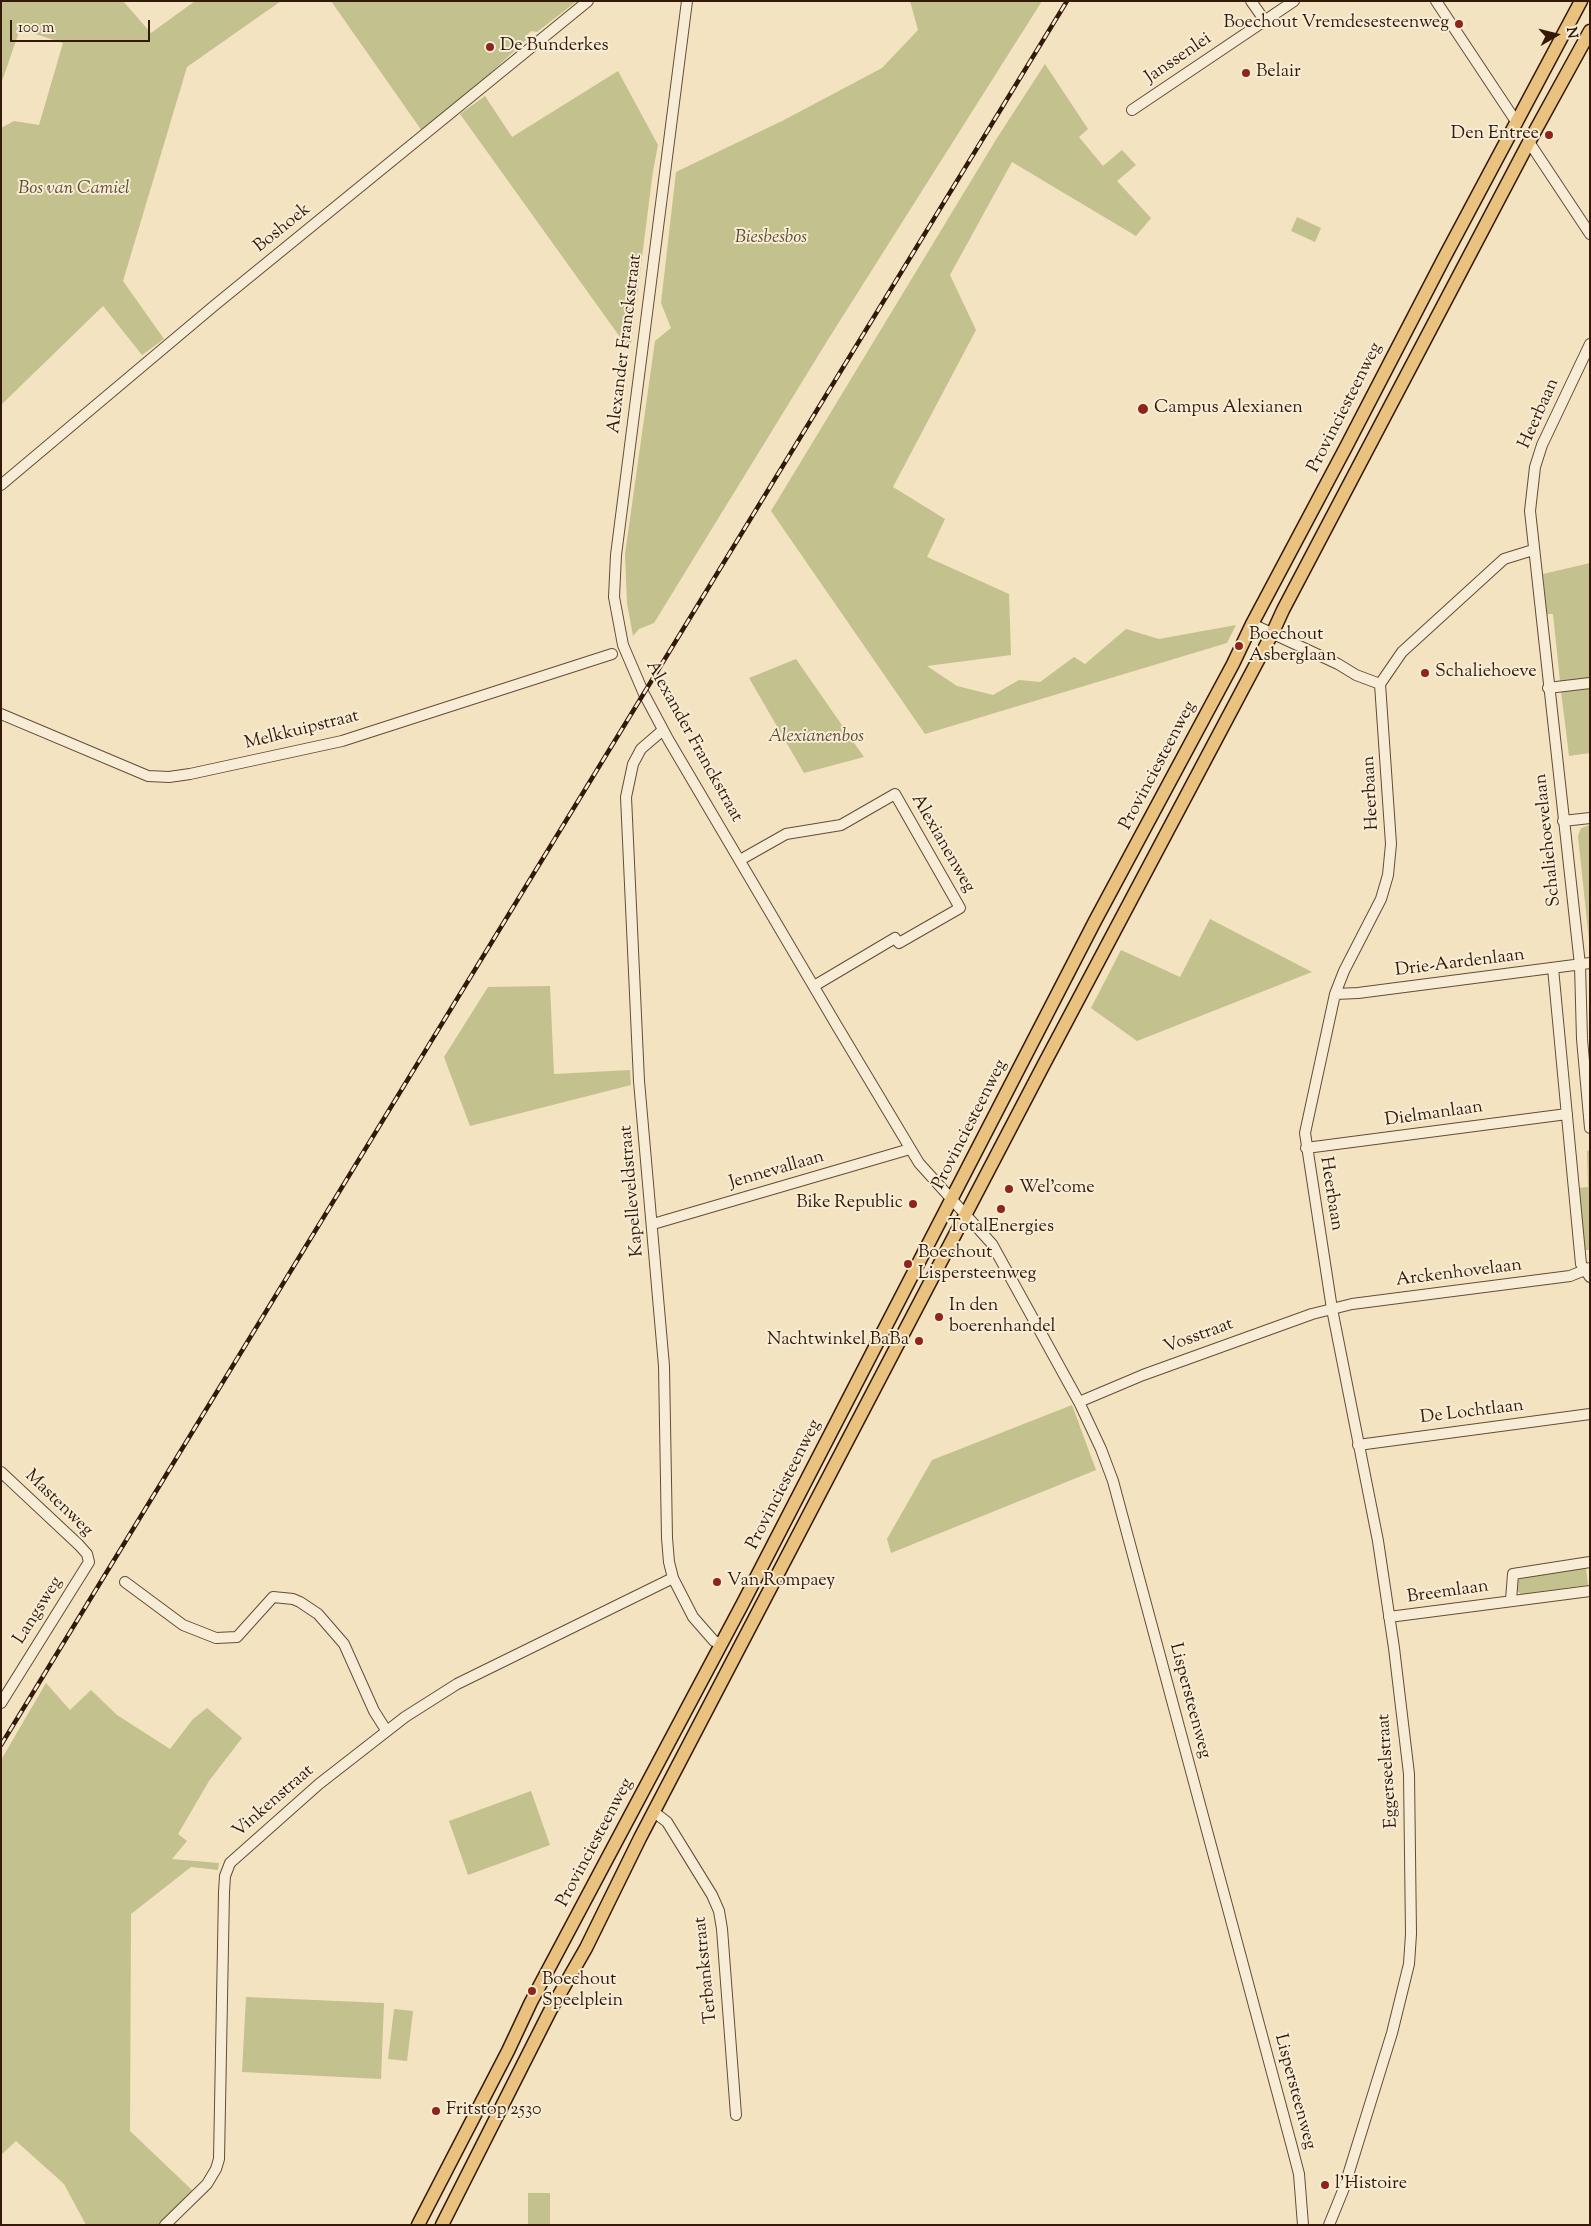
<!DOCTYPE html>
<html>
<head>
<meta charset="utf-8">
<style>
	body { margin:0 }
	#map { position:relative; width:1591px; height:2226px; overflow:hidden; background:#f3e3c0; font-family:"Sorts Mill Goudy",serif }
	canvas { display:block }
	.frame { position:absolute; inset:0; border:2px solid #341909; pointer-events:none }
	.north { position:absolute; left:1531px; top:10px; width:50px; height:50px; -webkit-text-stroke:4px #f7edd6; paint-order:stroke; rotate:82deg; font-size:14px; font-weight:700; line-height:20px; text-align:center; color:#341909 }
	.north::after { content:''; display:block; margin:auto; width:18px; height:22px; background:#341909; clip-path:polygon(50% 0,100% 100%,50% 72%,0 100%) }
	.scale { position:absolute; left:10px; top:20px; width:140px; height:22px; box-sizing:border-box; border:2px solid #341909; border-top:0; padding-left:6px; font-size:15px; line-height:18px; white-space:nowrap; color:#341909; -webkit-text-stroke:4px #f7edd6; paint-order:stroke }
</style>
</head>
<body>
<div id="map">
<canvas width="1591" height="2226"></canvas>
<div class="frame"></div>
<div class="north">N</div>
<div class="scale">100 m</div>
</div>
<script>
const c = document.querySelector('canvas').getContext('2d');
c.lineJoin = 'round';
function paint(path, color) { c.fillStyle = color; c.fill(path, 'evenodd'); }
const toPath = rows => new Path2D(rows.map(r => 'M' + r).join(''));
function trace(path, color, width, dash) { c.strokeStyle = color; c.lineWidth = width; c.lineCap = dash ? 'butt' : 'round'; c.setLineDash(dash || []); c.stroke(path); }
function write(font, color, halo, rows, align = 'center') {
  c.font = font + ' "Sorts Mill Goudy",serif'; c.lineWidth = 4; c.setLineDash([]); c.textBaseline = 'middle'; c.strokeStyle = halo; c.fillStyle = color; for (const [text, x, y, turn = 0] of rows) {
    c.save(); c.translate(x, y); c.rotate((+turn || 0) * Math.PI / 180); c.textAlign = isNaN(turn) ? turn : align; if (halo) c.strokeText(text, 0, 0); c.fillText(text, 0, 0); c.restore();
  }
}
paint(toPath([
	[1,1,123,1,151,33,195,1,281,1,187,67,123,281,164,339,142,355,103,306,1,405,1,128,14,121,39,125,63,43,20,29,1,84],
	[331,1,577,1,537,32,531,31,527,35,526,40,484,79,422,131],
	[910,1,1042,1,829,338,654,623,639,629,633,636,627,603,625,554,655,341,671,328,661,303,676,172,784,120,882,68,918,30],
	[1045,64,1088,129,1079,137,1103,166,1122,150,1136,165,1117,181,1151,218,1136,236,1012,162,950,275,976,330,893,487,945,519,927,557,1009,594,1011,655,927,666,957,686,993,695,1019,680,1040,682,1074,657,1085,664,1126,629,1159,639,1236,625,1227,643,925,734,771,511,997,138],
	[618,71,658,145,653,171,630,351,460,114,485,96,512,137],
	[1297,217,1321,228,1315,242,1291,231],
	[1590,563,1590,679,1560,681,1553,614,1547,614,1543,574],
	[796,659,864,757,804,773,749,678],
	[1590,687,1590,753,1569,756,1561,691],
	[1590,825,1590,950,1578,836,1581,828],
	[1210,919,1312,972,1137,1041,1091,1008,1121,950,1180,977],
	[550,986,554,1074,630,1070,631,1085,470,1126,444,1057,488,987],
	[1590,1150,1590,1250,1584,1250,1578,1188,1588,1187,1587,1151],
	[1072,1405,1096,1470,891,1553,887,1539,932,1460],
	[1586,1568,1588,1585,1521,1594,1517,1591,1517,1581,1520,1577],
	[46,1683,70,1710,91,1690,117,1715,170,1749,193,1719,207,1708,242,1738,209,1781,178,1834,187,1841,172,1859,219,1863,218,1870,191,1867,131,1914,130,2131,193,2191,159,2225,86,2225,64,2184,16,2141,1,2155,1,1760],
	[531,1791,550,1845,468,1875,449,1821],
	[246,1997,384,2003,381,2079,242,2072],
	[394,2009,413,2011,407,2061,388,2059],
	[528,2193,550,2193,550,2225,528,2225]
]), '#c3c18d');
const minor = toPath([
	[687,1,616,555,614,597,623,645,644,694,668,739,837,1026,919,1163,992,1244,1079,1402,1101,1449,1113,1481,1292,2147,1299,2174,1303,2225],
	[1251,1,1265,21],
	[1436,1,1517,123],
	[1132,110,1294,1],
	[1529,142,1590,234],
	[1590,344,1542,445,1535,467,1530,511,1580,965,1582,1039,1590,1128],
	[1,485,215,305,588,1],
	[1252,624,1338,664,1356,675,1380,684],
	[1548,688,1590,683],
	[1,714,148,776,169,777,190,774,342,741,612,654],
	[663,730,641,749,633,764,626,797,639,1081,664,1366,667,1538,669,1562,673,1578,693,1617,714,1641,721,1643],
	[1563,821,1590,818],
	[740,860,786,834,841,825,895,794,960,908,899,943,895,938,814,986],
	[1553,968,1581,1264,1590,1277],
	[1335,994,1358,993,1590,963],
	[1306,1148,1567,1114],
	[653,1224,910,1149],
	[1079,1402,1143,1375,1312,1314,1352,1304,1570,1276,1590,1268],
	[1358,1445,1590,1414],
	[1,1472,79,1545,87,1554,89,1562,1,1703],
	[125,1582,183,1625,216,1638,237,1637,273,1597,293,1599,300,1602,318,1614,344,1644,374,1711,386,1730],
	[1511,1600,1513,1574,1590,1562],
	[1389,1617,1590,1591],
	[654,1812,667,1822,712,1895,719,1911,722,1929,736,2115],
	[165,2225,207,2184,216,2169,219,2159,224,1892,225,1876,230,1863,319,1784,405,1717,457,1684,673,1578],
	[1329,2225,1344,2188,1392,2033,1409,1964,1411,1934,1409,1774,1394,1648,1378,1541,1332,1309,1305,1133,1335,994,1344,971,1381,899,1388,875,1391,844,1380,684,1402,652,1493,569,1504,559,1533,550]
]);
const major = toPath([
	[418,2225,508,2051,531,2002,743,1603,1095,921,1233,664,1252,624,1346,447,1443,260,1581,1],
	[442,2225,550,2011,586,1948,640,1838,1043,1066,1273,632,1283,610,1529,142,1590,31]
]);
trace(minor, '#644c37', 12);
trace(major, '#341909', 15);
trace(minor, '#f7edd6', 10);
trace(major, '#eac280', 12);
const rail = toPath([
	[1,1745,1067,1]
]);
trace(rail, '#341909', 4.5);
trace(rail, '#f7edd6', 2.5, [8]);
for (const [x, y, r, color] of [
	[1459,24,5,"#8f2418"],
	[490,47,5,"#8f2418"],
	[1246,73,5,"#8f2418"],
	[1549,135,5,"#8f2418"],
	[1143,409,6,"#8f2418"],
	[1239,646,5,"#8f2418"],
	[1425,673,5,"#8f2418"],
	[1009,1189,5,"#8f2418"],
	[913,1204,5,"#8f2418"],
	[1001,1209,5,"#8f2418"],
	[908,1264,5,"#8f2418"],
	[939,1317,5,"#8f2418"],
	[919,1341,5,"#8f2418"],
	[717,1582,5,"#8f2418"],
	[532,1991,5,"#8f2418"],
	[436,2111,5,"#8f2418"],
	[1325,2185,5,"#8f2418"]
]) { const dot = new Path2D(); dot.arc(x, y, r, 0, 2 * Math.PI); c.fillStyle = color; c.fill(dot); trace(dot, '#f7edd6', 2); }
write('18px', '#341909', '#f7edd6', [
	["Boechout Vremdesesteenweg",1449,24,"right"],
	["De Bunderkes",500,47],
	["Belair",1256,73],
	["Den Entree",1539,135,"right"],
	["Campus Alexianen",1154,409],
	["Boechout",1249,636],
	["Asberglaan",1249,657],
	["Schaliehoeve",1435,673],
	["Wel'come",1019,1189],
	["Bike Republic",903,1204,"right"],
	["TotalEnergies",1001,1228,"center"],
	["Boechout",918,1254],
	["Lispersteenweg",918,1275],
	["In den",949,1307],
	["boerenhandel",949,1328],
	["Nachtwinkel BaBa",909,1341,"right"],
	["Van Rompaey",727,1582],
	["Boechout",542,1981],
	["Speelplein",542,2002],
	["Fritstop 2530",446,2111],
	["l'Histoire",1335,2185]
], 'left');
write('18px', '#341909', '#f7edd6', [
	["Janssenlei",1179,59,-34],
	["Boshoek",283,229,-39],
	["Alexander Franckstraat",626,344,-83],
	["Provinciesteenweg",1346,408,-63],
	["Heerbaan",1540,414,-66],
	["Melkkuipstraat",302,731,-14],
	["Alexander Franckstraat",693,742,61],
	["Provinciesteenweg",1159,766,-62],
	["Heerbaan",1372,793,-93],
	["Schaliehoevelaan",1549,840,-96],
	["Alexianenweg",942,844,60],
	["Drie-Aardenlaan",1460,964,-7],
	["Dielmanlaan",1434,1115,-8],
	["Provinciesteenweg",971,1125,-63],
	["Jennevallaan",777,1171,-16],
	["Kapelleveldstraat",633,1191,-95],
	["Heerbaan",1330,1194,81],
	["Arckenhovelaan",1459,1274,-7],
	["Vosstraat",1199,1337,-20],
	["De Lochtlaan",1472,1413,-7],
	["Provinciesteenweg",785,1485,-63],
	["Mastenweg",58,1504,44],
	["Breemlaan",1448,1593,-8],
	["Langsweg",39,1611,-58],
	["Lispersteenweg",1189,1701,75],
	["Eggerseelstraat",1389,1771,-94],
	["Vinkenstraat",274,1802,-41],
	["Provinciesteenweg",596,1843,-62],
	["Terbankstraat",707,1970,-96],
	["Lispersteenweg",1294,2092,75]
]);
write('italic 18px', '#5f4b31', '#f7edd6', [
	["Bos van Camiel",74,190],
	["Biesbesbos",771,239],
	["Alexianenbos",816,738]
]);
</script>
</body>
</html>
